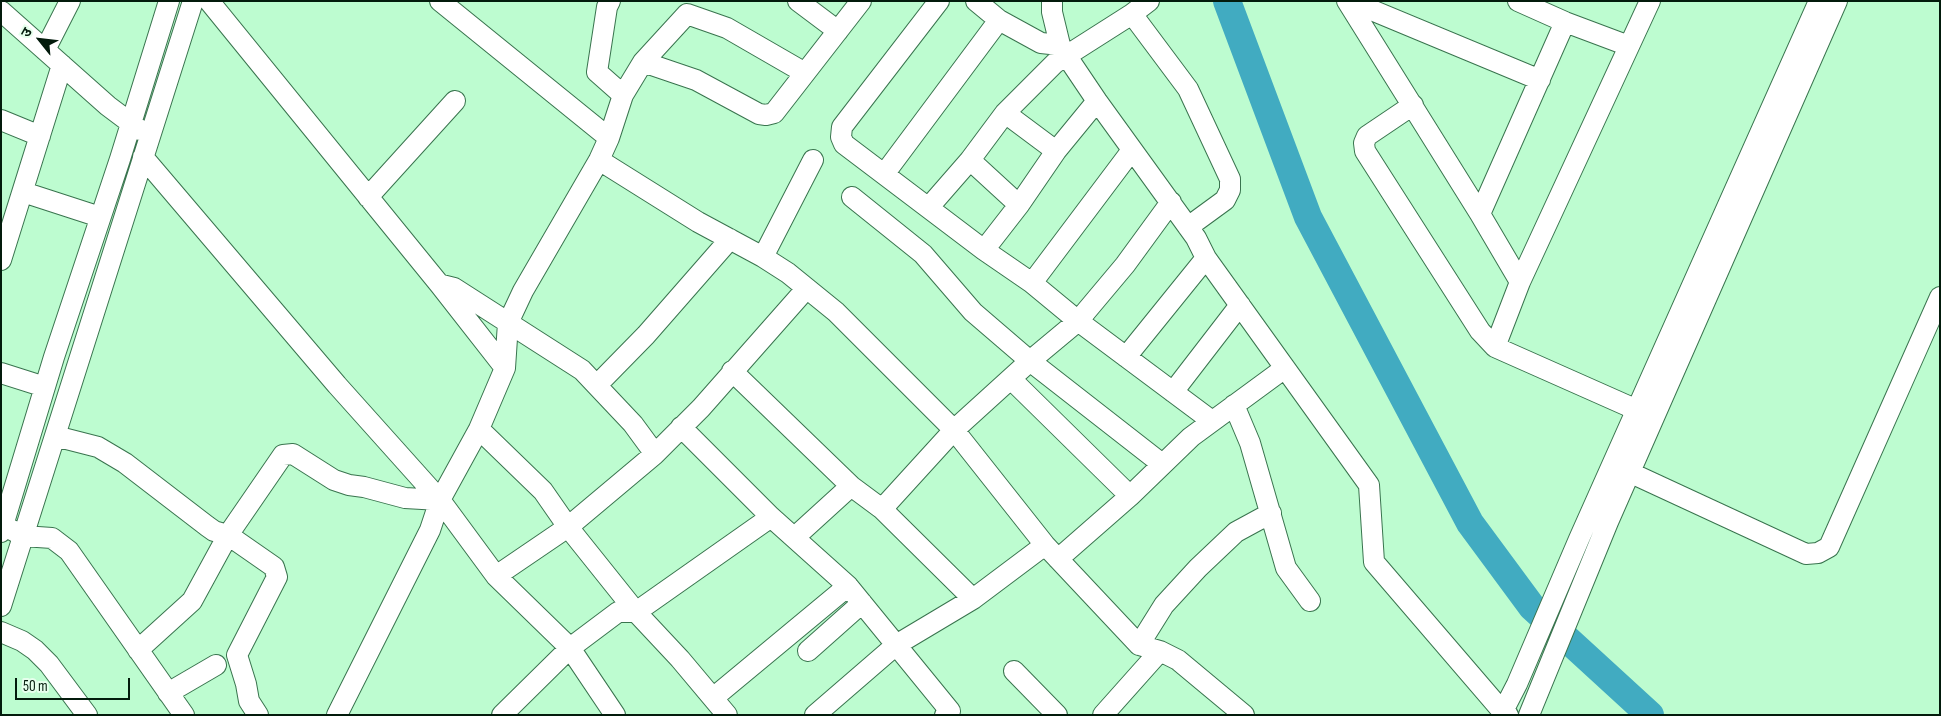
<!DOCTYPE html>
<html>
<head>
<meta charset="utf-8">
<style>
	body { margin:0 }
	#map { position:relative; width:1941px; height:716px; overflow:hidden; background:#bdfcd0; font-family:"Sofia Sans Condensed","Noto Sans Devanagari",sans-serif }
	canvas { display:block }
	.frame { position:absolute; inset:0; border:2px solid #031b0c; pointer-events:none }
	.north { position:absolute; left:15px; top:15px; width:50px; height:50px; -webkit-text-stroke:4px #e6ffed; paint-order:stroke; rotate:299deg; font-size:14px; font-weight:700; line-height:20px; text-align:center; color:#031b0c }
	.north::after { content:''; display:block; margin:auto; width:18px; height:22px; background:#031b0c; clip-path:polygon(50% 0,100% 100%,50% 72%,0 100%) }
	.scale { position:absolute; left:15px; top:678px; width:115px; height:22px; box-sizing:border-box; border:2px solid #031b0c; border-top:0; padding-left:6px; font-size:15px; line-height:18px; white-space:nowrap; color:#031b0c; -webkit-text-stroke:4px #e6ffed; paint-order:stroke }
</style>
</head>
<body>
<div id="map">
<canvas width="1941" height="716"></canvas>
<div class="frame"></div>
<div class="north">उ</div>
<div class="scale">50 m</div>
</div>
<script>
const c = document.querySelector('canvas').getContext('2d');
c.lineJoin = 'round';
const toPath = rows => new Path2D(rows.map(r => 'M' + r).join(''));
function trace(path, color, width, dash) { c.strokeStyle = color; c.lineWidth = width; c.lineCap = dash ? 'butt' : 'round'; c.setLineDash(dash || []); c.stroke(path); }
trace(toPath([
	[1227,1,1308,217,1470,523,1532,607,1650,715]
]), '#41abc1', 28);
const minor = toPath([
	[209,1,440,285,505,368],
	[440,1,609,138],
	[610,1,607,7,597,72,623,95],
	[798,1,838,31],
	[939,1,842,127,841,137,844,144,984,250,1032,283,1078,321,1212,421],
	[976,1,999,20,1041,43,1060,45],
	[1052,1,1052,12,1060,45,1066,55,1097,101,1196,238,1206,258,1369,485,1374,562,1502,711,1508,715],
	[1347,1,1480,214,1520,282],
	[1518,1,1565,22,1629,46],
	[1351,7,1362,6,1540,80],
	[1,11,108,106,140,130],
	[1132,14,1188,89,1230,179,1230,190,1225,200,1188,227],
	[45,50,70,1],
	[643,62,696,80,759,114,766,115,774,113,861,1],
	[1413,105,1367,136,1364,143,1365,151,1480,331,1495,347,1637,410],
	[1005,113,1056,151],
	[1,120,40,136],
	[143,157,337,385,440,500,496,576,570,648,615,715],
	[599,160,698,222,763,257,788,273,836,312,954,430,1045,545,1139,645,1160,651,1178,660,1244,715],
	[970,160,1019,205],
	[885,173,999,20],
	[23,192,100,217],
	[368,197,455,101],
	[852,197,923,254,973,312,1030,361,1162,464],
	[929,207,970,160,1005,113,1055,63,1132,14,1149,1],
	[1480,214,1565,22],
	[984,250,1019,205,1056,151,1097,101],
	[763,257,813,160],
	[1,260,62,65],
	[1032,283,1132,150],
	[442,285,454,288,582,370,633,424,655,454],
	[1495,347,1520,282,1650,1],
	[1126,357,1206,258],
	[732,371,851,486,882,509,954,430,1030,361,1078,321,1125,265,1171,202],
	[1,373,45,387],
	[1011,379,1130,496],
	[597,385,646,335,730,239],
	[1173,392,1240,305],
	[1234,405,1250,443,1286,568,1310,601],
	[681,427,771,517,848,586,950,711,945,715],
	[479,429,543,491,568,527,636,612,680,659,727,715],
	[55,436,98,447,125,463,207,526,214,531,228,535,274,567,277,577,237,655,246,684,249,701,258,715],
	[1631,473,1806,554,1818,553,1829,547,1940,297],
	[882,509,973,599],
	[12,530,23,536,52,538,69,551,184,715],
	[1,532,54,357,120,159,169,1],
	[795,537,851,486],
	[1058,559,1130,496,1191,437,1285,368],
	[496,576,568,527,655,454,701,408,806,289],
	[1,606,193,1],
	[1,632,22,641,35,650,49,664,87,715],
	[1139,645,1164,605,1198,568,1236,532,1271,513],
	[138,650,192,601,228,535,283,455,293,454,334,480,349,485,364,487,405,498,440,500],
	[808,651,862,603],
	[1014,671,1057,715],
	[168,693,216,665],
	[713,698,848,586],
	[337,715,430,530,440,500,479,429,505,368,508,323,523,291,599,160,609,138,623,95,643,62,687,14,727,28,805,73],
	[502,715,570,648,618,612,636,612,771,517],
	[815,715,896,645,973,599,1045,545],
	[1103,715,1160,651],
	[1501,715,1517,684,1579,539,1819,1],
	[1529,715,1608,522,1837,1]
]);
trace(minor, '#39744e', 22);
trace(minor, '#fff', 20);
</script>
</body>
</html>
